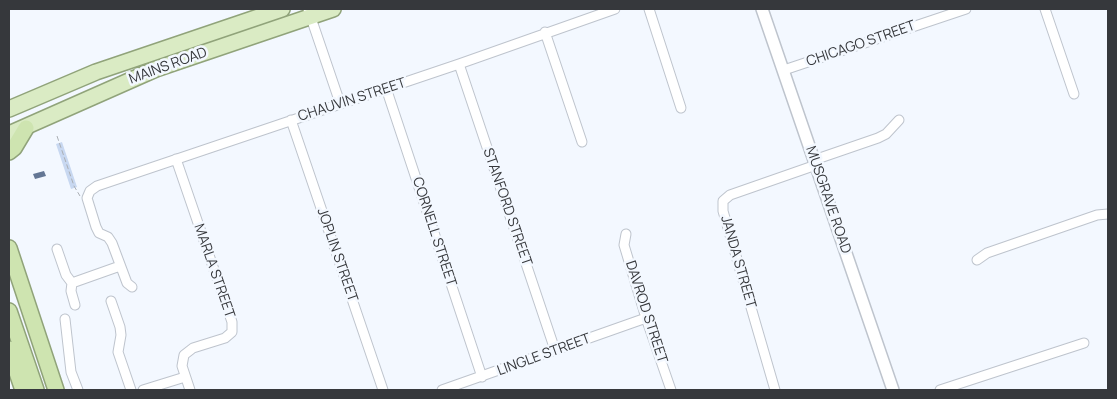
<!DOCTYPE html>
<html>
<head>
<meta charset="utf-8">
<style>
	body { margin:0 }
	#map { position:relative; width:1117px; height:399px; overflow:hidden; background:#f3f8ff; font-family:Manrope,sans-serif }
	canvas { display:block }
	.frame { position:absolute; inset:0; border:10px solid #36383c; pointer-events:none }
</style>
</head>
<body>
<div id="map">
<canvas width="1117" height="399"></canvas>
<div class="frame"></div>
</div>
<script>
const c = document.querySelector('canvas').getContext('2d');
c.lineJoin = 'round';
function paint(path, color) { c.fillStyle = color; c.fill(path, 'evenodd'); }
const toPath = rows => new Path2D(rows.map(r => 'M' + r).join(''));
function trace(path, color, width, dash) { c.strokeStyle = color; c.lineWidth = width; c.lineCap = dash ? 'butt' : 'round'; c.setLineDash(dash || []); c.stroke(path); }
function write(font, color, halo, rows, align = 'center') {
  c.font = font + ' Manrope,sans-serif'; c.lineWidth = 5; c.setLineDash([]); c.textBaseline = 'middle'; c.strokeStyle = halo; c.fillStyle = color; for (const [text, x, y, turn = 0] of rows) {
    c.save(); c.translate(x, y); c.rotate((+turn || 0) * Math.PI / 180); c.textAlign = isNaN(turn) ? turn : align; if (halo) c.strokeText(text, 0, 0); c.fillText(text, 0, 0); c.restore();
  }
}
paint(toPath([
	[62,142,77,187,71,189,56,144]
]), '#c8d8f1');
paint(toPath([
	[44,171,46,176,35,179,33,174]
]), '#647795');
const minor = toPath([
	[308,9,340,103],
	[649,9,681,108],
	[1045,9,1074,94],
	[545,32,582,142],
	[459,64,555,350],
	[784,70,966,9],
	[386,88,482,377],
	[291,120,383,390],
	[176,159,232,322,232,332,225,338,193,348,184,355,182,366,190,390],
	[814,160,878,138,886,134,899,120],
	[626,234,624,245,646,318,671,390],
	[57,249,66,275,72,283,71,291,75,305],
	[977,260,987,253,1097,215,1108,214],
	[72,283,120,266],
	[132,287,127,283,112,243,108,237,99,233,96,227,87,198,90,191,97,186,459,64,615,9],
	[111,301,120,327,121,335,118,352,131,390],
	[65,319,71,372,78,390],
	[143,390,185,377],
	[442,390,646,318],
	[775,390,723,211,723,201,730,195,816,165],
	[940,390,1084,343]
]);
const tertiary = toPath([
	[762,9,893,390]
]);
const primary = toPath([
	[9,109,96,72,282,9],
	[9,134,156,69,333,9]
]);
const trunk = toPath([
	[9,152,14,148,26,128],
	[9,248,56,390],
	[9,311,36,390],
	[9,349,23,390]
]);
trace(minor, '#bec4cd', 11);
trace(tertiary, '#bec4cd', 14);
trace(primary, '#90a37a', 18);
trace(trunk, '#90a37a', 18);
trace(toPath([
	[57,136,74,186,80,196]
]), '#abafb4', 1, [5, 2.5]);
trace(minor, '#fff', 9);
trace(tertiary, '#fff', 11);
trace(primary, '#daebc4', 15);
trace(trunk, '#cee4b0', 15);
write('14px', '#36383c', '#f3f8ff', [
	["CHICAGO STREET",861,44,-19],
	["MAINS ROAD",168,66,-20],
	["CHAUVIN STREET",352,100,-18],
	["MUSGRAVE ROAD",828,200,71],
	["STANFORD STREET",507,207,71],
	["CORNELL STREET",434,232,72],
	["JOPLIN STREET",337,255,71],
	["JANDA STREET",738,262,74],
	["MARLA STREET",214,271,71],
	["DAVROD STREET",646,312,72],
	["LINGLE STREET",544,355,-20]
]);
</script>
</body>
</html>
